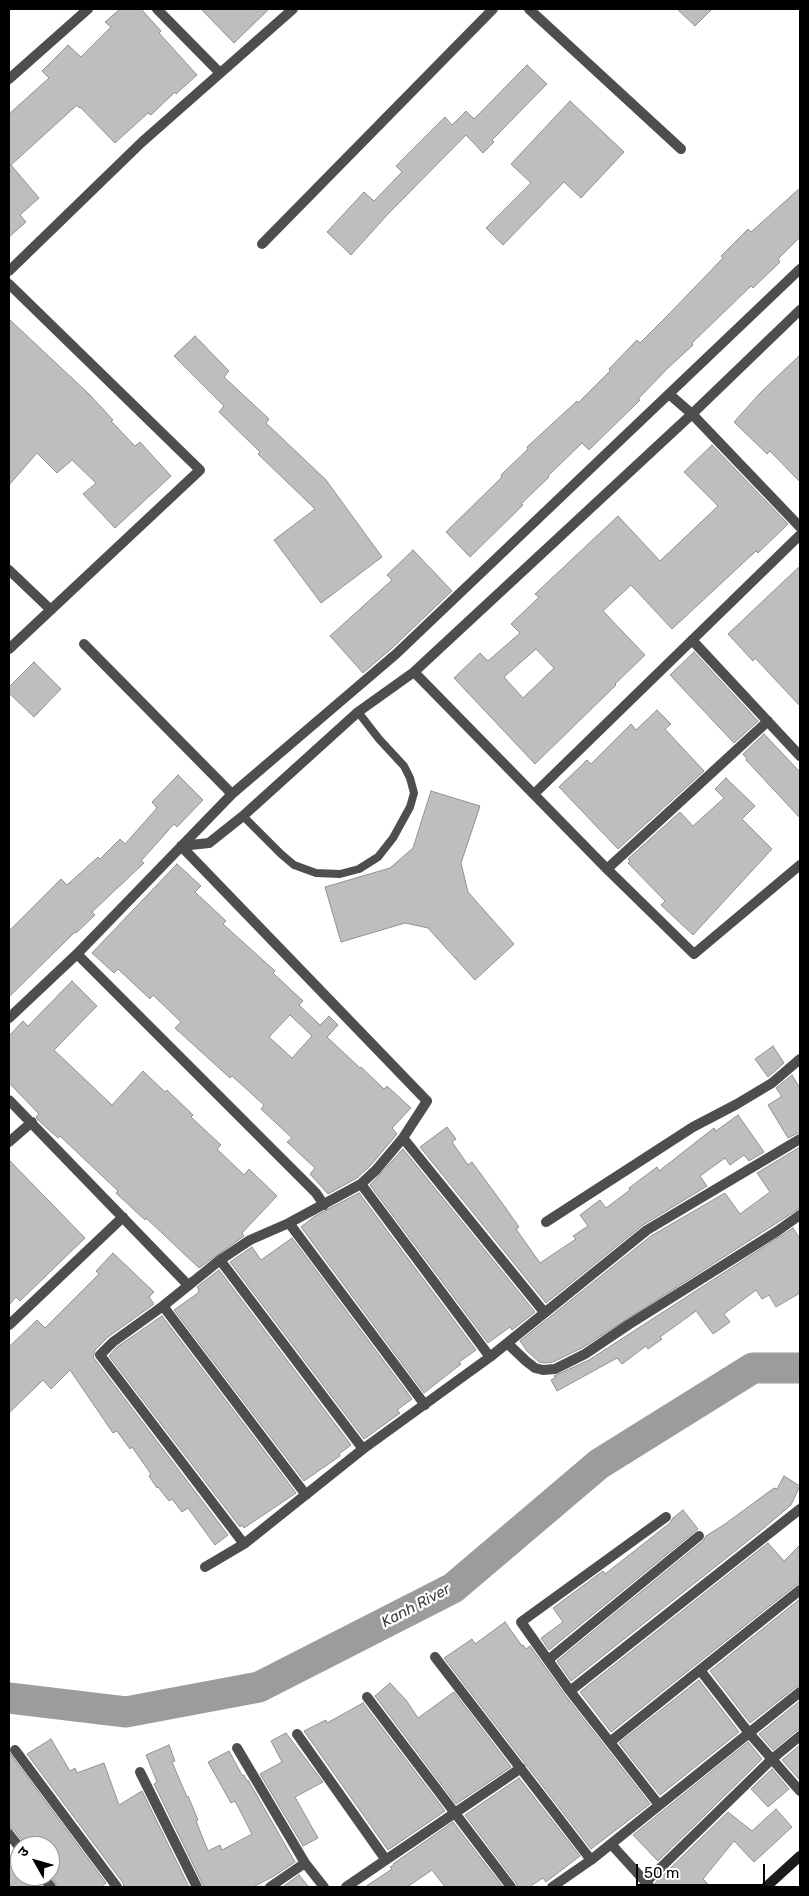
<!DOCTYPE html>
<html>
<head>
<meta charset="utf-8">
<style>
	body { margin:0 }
	#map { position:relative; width:809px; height:1896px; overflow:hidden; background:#fff; font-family:Rubik,"Noto Sans Devanagari",sans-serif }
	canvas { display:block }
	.frame { position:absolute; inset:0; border:10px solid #000; pointer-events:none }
	.north { position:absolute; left:10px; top:1836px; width:50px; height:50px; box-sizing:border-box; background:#fff; border:1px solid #999; border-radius:50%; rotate:308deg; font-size:14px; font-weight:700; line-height:20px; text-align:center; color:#000 }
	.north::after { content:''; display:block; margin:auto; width:18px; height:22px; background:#000; clip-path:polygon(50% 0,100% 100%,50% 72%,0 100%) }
	.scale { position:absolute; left:636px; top:1864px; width:129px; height:22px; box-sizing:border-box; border:2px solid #000; border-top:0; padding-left:6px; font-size:15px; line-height:18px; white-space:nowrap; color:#000; -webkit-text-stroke:4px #fff; paint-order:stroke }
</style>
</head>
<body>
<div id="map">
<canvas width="809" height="1896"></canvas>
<div class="frame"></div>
<div class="north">उ</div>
<div class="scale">50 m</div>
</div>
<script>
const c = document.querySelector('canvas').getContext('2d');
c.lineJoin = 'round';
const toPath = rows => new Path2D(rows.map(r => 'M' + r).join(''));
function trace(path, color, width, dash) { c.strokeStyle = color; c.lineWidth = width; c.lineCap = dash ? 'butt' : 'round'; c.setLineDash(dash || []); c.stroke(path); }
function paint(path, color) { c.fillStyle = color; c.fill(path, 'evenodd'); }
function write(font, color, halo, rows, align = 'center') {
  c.font = font + ' Rubik,sans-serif'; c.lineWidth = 4.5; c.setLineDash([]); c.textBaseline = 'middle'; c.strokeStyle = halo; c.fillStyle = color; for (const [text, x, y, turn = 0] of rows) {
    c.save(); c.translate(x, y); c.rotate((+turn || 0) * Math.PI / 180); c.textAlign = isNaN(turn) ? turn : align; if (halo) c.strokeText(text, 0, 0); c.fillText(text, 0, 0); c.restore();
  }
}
trace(toPath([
	[9,1698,126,1712,259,1687,453,1588,599,1464,753,1368,800,1368]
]), '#9c9c9c', 31);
const building = toPath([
	[120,9,141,9,161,31,159,33,197,75,176,94,175,92,151,115,148,113,115,143,80,107,79,108,77,105,11,165,39,198,20,215,26,222,9,237,9,114,49,78,42,71,68,45,81,57,111,27,105,22,120,9],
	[201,9,269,9,234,43,201,9],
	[677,9,712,9,695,26,677,9],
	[527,65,547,84,492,140,494,142,483,153,466,135,388,214,351,255,327,232,364,192,374,201,402,172,396,166,445,117,452,125,466,111,474,119,527,65],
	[570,101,624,152,581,198,564,182,503,245,486,228,531,183,511,164,570,101],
	[800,188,800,237,778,259,780,262,753,288,751,286,692,343,693,345,667,369,638,399,640,400,589,450,582,443,548,476,549,477,521,504,523,505,470,557,446,532,502,477,501,475,528,449,527,447,577,401,578,403,610,371,609,369,637,340,640,343,668,315,723,258,721,256,748,229,751,232,800,188],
	[9,319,89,394,113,420,111,421,135,446,140,442,171,476,115,528,83,494,96,483,72,460,57,473,37,453,9,485,9,319],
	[195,336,229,371,224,377,269,419,266,423,326,480,382,557,321,603,274,540,315,509,258,454,260,452,219,412,224,406,174,356,195,336],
	[800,355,800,482,770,451,767,454,734,422,761,392,800,355],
	[712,445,788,524,758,553,756,551,672,629,631,585,603,611,645,655,615,684,616,685,535,764,454,678,480,653,488,661,520,633,511,624,539,597,535,594,618,516,660,561,718,506,684,472,712,445],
	[536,649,554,668,523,698,504,677,536,649],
	[413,550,452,591,391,649,363,673,330,636,392,580,387,575,413,550],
	[800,566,800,706,755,658,753,661,728,634,800,566],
	[694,652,758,721,734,743,670,675,694,652],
	[34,662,61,689,34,717,9,693,9,687,34,662],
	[657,710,671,724,665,729,704,771,618,849,559,787,587,760,591,764,631,724,636,730,657,710],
	[764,734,800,772,800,818,746,760,747,759,743,754,764,734],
	[178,775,203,800,177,827,174,824,141,861,144,863,92,912,95,915,76,933,75,932,9,997,9,931,61,879,67,885,98,857,100,859,120,839,125,844,157,808,152,802,178,775],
	[726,778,755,806,742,819,772,849,693,935,661,905,665,901,628,863,630,861,628,859,680,812,693,826,724,798,715,789,726,778],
	[431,791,480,806,461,863,468,892,514,944,475,980,428,928,405,923,341,942,325,887,390,868,413,848,431,791],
	[177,864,201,886,195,892,226,921,223,924,275,971,273,973,303,1001,299,1005,320,1025,329,1016,338,1025,327,1037,360,1068,361,1067,384,1089,387,1086,411,1108,392,1128,397,1134,371,1165,357,1178,328,1194,310,1174,315,1168,287,1142,292,1138,261,1109,264,1105,232,1076,230,1078,175,1028,181,1022,153,995,150,999,118,969,114,973,92,953,177,864],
	[290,1015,312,1036,292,1058,269,1037,290,1015],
	[72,981,97,1006,54,1050,112,1105,143,1071,165,1092,167,1090,193,1115,191,1117,221,1145,217,1149,244,1175,249,1169,277,1196,242,1233,244,1236,199,1268,146,1218,145,1220,116,1193,118,1191,60,1136,58,1138,38,1120,36,1117,39,1114,9,1083,9,1036,23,1021,28,1026,72,981],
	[773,1046,784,1063,768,1077,755,1059,773,1046],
	[792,1075,800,1088,800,1132,788,1138,768,1105,781,1097,781,1095,776,1088,792,1075],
	[738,1115,764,1152,749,1161,744,1155,730,1165,725,1158,700,1176,707,1186,643,1225,546,1303,420,1147,447,1127,456,1139,452,1142,468,1165,472,1162,505,1207,519,1227,516,1229,540,1263,576,1239,573,1236,588,1226,580,1215,600,1200,606,1208,630,1190,629,1188,657,1167,659,1171,714,1128,716,1131,738,1115],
	[800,1147,800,1208,582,1348,553,1362,544,1363,539,1362,527,1351,520,1341,651,1236,725,1193,740,1214,770,1192,757,1173,800,1147],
	[403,1149,535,1312,512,1330,510,1327,488,1343,370,1185,403,1149],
	[9,1160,85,1238,20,1301,16,1297,9,1305,9,1160],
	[359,1193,476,1350,459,1362,461,1364,424,1393,301,1227,315,1216,359,1193],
	[793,1228,800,1239,800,1293,776,1307,769,1295,762,1299,756,1290,724,1314,730,1322,713,1334,696,1311,660,1337,662,1339,648,1349,646,1346,622,1364,617,1358,557,1391,551,1380,556,1377,554,1376,589,1360,793,1228],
	[292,1238,412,1399,397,1410,400,1413,364,1439,230,1262,252,1247,261,1260,292,1238],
	[113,1253,154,1292,149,1297,154,1304,108,1337,95,1350,93,1357,228,1535,215,1545,188,1508,182,1512,172,1499,169,1501,158,1487,157,1488,149,1476,151,1474,132,1447,130,1449,117,1431,113,1433,70,1370,51,1389,43,1380,9,1413,9,1347,37,1320,45,1328,99,1274,96,1271,113,1253],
	[219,1270,351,1445,339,1454,340,1456,304,1481,174,1310,198,1293,199,1290,197,1287,219,1270],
	[162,1316,296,1493,244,1528,242,1525,240,1527,109,1356,117,1347,162,1316],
	[784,1476,800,1486,791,1505,759,1532,571,1681,557,1661,703,1541,706,1536,725,1524,774,1488,777,1489,784,1476],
	[683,1510,698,1529,549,1650,541,1638,563,1622,553,1608,603,1571,605,1574,670,1523,673,1518,683,1510],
	[768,1543,784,1561,800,1545,800,1583,796,1585,611,1732,580,1692,768,1543],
	[800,1599,800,1685,796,1687,750,1723,710,1671,800,1599],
	[505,1622,522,1646,523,1645,526,1649,530,1646,565,1695,650,1804,591,1849,444,1658,472,1639,475,1644,505,1622],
	[699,1680,739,1732,660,1795,619,1743,699,1680],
	[390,1683,406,1700,418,1718,454,1692,511,1767,456,1804,375,1696,390,1683],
	[800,1701,800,1729,796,1731,773,1750,759,1734,800,1701],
	[363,1703,445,1811,388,1850,304,1731,326,1720,327,1723,363,1703],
	[286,1733,323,1782,295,1797,318,1838,303,1846,260,1774,282,1762,271,1741,286,1733],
	[51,1739,70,1771,75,1768,77,1773,104,1763,119,1805,142,1791,189,1887,124,1887,123,1883,27,1754,51,1739],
	[748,1742,762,1759,658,1861,633,1835,748,1742],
	[169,1745,175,1761,172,1762,187,1797,188,1796,198,1820,196,1821,208,1851,220,1845,222,1850,252,1834,235,1801,231,1803,208,1762,229,1751,242,1775,244,1775,247,1781,248,1780,295,1862,274,1876,253,1887,204,1887,154,1784,157,1782,146,1755,169,1745],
	[800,1745,800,1778,799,1779,782,1760,800,1745],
	[9,1752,106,1883,101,1887,58,1887,50,1875,50,1846,26,1846,14,1830,9,1827,9,1752],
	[772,1769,789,1789,768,1807,751,1789,772,1769],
	[519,1778,580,1856,546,1882,543,1878,529,1887,518,1887,516,1883,465,1815,519,1778],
	[776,1809,792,1827,754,1862,734,1841,703,1879,711,1887,657,1887,655,1883,728,1812,752,1831,776,1809],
	[453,1822,503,1887,445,1887,432,1870,407,1887,365,1887,392,1869,390,1867,394,1865,393,1864,453,1822],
	[9,1854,20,1869,20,1876,25,1876,30,1883,36,1878,42,1887,9,1887,9,1854],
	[299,1875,309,1887,285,1887,284,1886,299,1875]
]);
paint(building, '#bebebe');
trace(building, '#929292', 1);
trace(toPath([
	[243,816,281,854,294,865,316,873,340,874,359,869,378,857,393,838,410,807,414,793,410,778,404,766,379,739,358,712]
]), '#4e4e4e', 8);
trace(toPath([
	[157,9,220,73],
	[529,9,681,149],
	[9,79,88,9],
	[262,244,493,9],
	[9,271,142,142,293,9],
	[9,284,200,470,9,649],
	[669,394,692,414,800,527],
	[9,570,51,610],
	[692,640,800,756],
	[84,644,232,794],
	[414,672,607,869,694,954,800,865],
	[534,794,800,535],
	[181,846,427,1101,403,1138,376,1170,361,1184,289,1223,250,1240,220,1260,163,1306,306,1495],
	[181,846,209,843,243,816,358,712,414,672,692,414,800,310],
	[607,869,768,721],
	[77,954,316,1193,324,1205],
	[9,1018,77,954,232,794,396,654,800,269],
	[9,1100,188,1285],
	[403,1138,544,1312],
	[9,1142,32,1122],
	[361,1184,490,1357],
	[546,1222,693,1127,737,1104,772,1083,800,1059],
	[289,1223,425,1405],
	[220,1260,363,1449],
	[163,1306,113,1342,100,1355,244,1544],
	[9,1325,123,1217],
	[507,1343,526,1361,535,1368,543,1370,555,1369,585,1354,628,1325,776,1232,800,1215],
	[205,1567,244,1544,363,1449,490,1357,647,1230,800,1139],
	[435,1657,591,1860],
	[548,1660,699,1536],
	[700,1670,749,1733,800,1791],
	[570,1691,800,1509],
	[367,1697,511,1887],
	[297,1734,386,1860],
	[610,1742,800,1590],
	[237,1748,305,1863,324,1887],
	[15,1750,117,1887],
	[140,1772,197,1887],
	[659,1805,570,1691,521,1622,666,1517],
	[9,1834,20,1848],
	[611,1844,650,1887],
	[42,1876,51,1887],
	[646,1882,772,1759,800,1736],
	[270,1887,305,1863],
	[346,1887,521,1768],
	[552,1887,591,1860,800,1692]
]), '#4e4e4e', 10);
trace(toPath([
	[766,1887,800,1856]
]), '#1b1b1b', 10);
write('italic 15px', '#3d3d3d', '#fff', [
	["Kanh River",416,1606,-28]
]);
</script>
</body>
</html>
